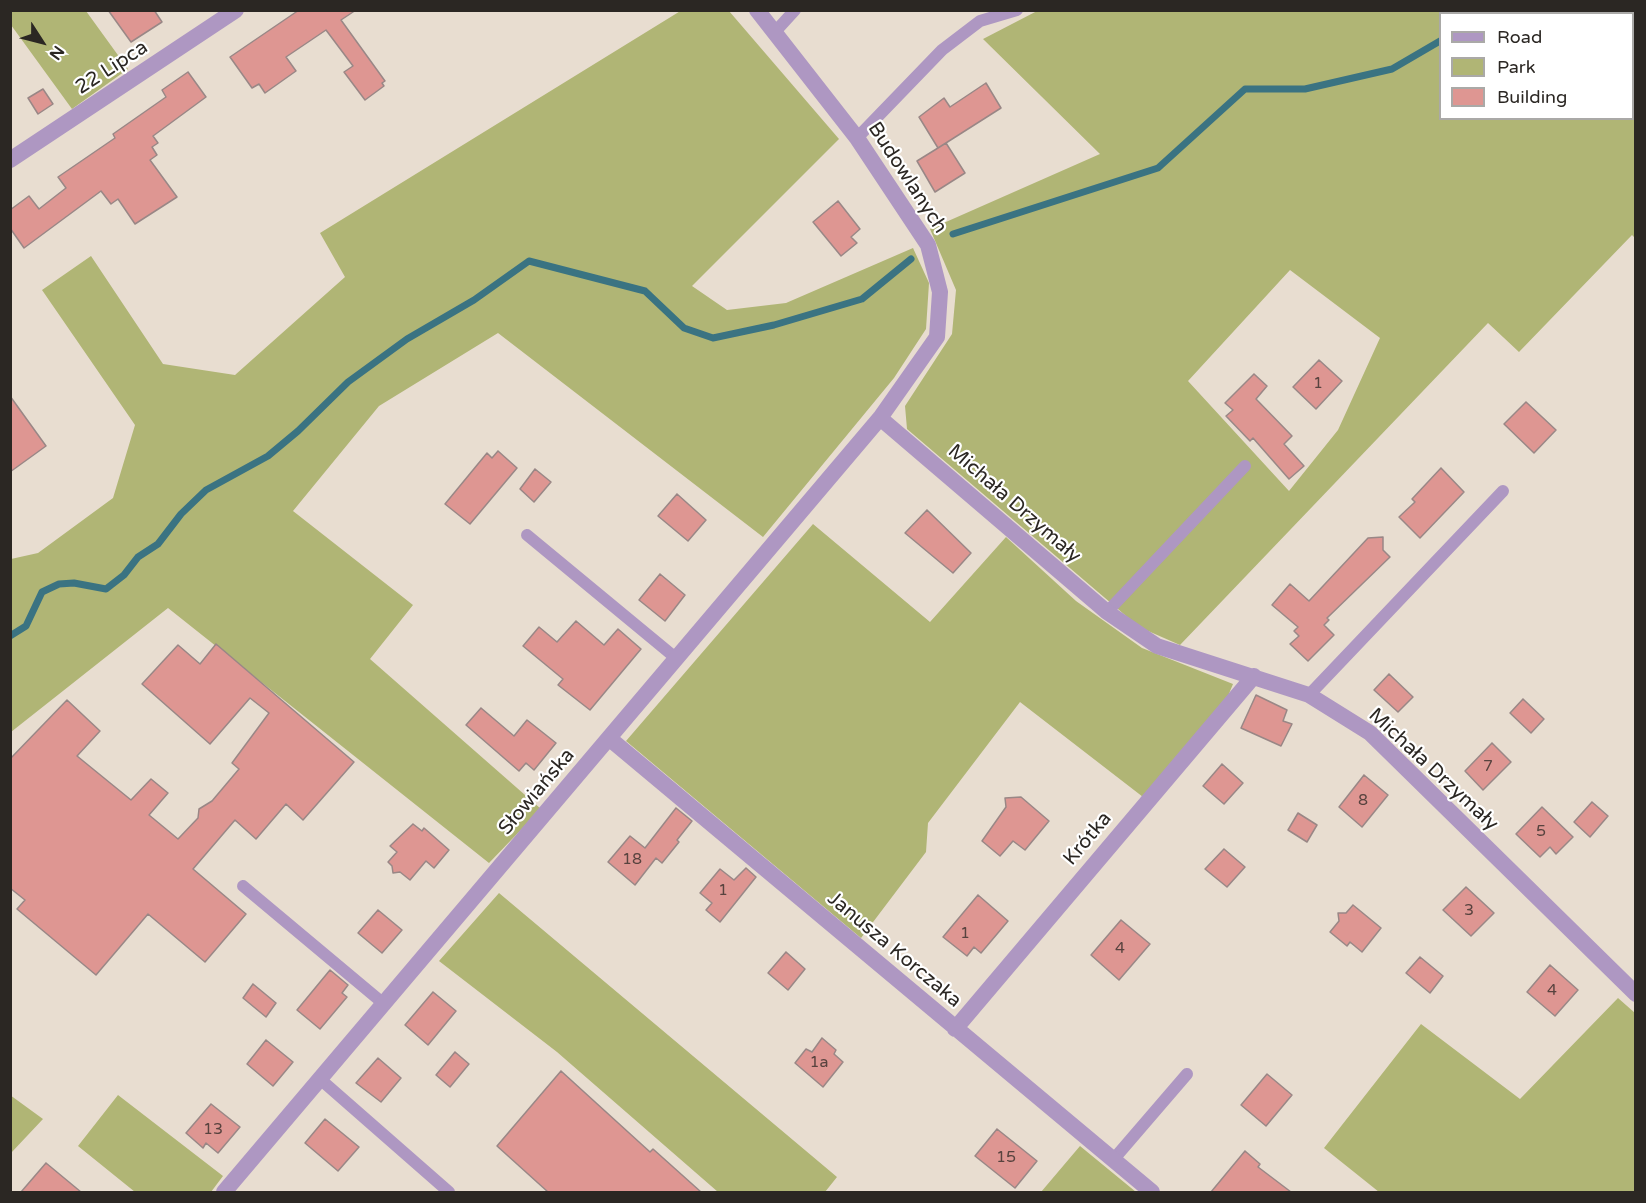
<!DOCTYPE html>
<html>
<head>
<meta charset="utf-8">
<style>
	body { margin:0 }
	#map { position:relative; width:1646px; height:1203px; overflow:hidden; background:#e8ddd0; font-family:"Varela Round",sans-serif }
	canvas { display:block }
	.frame { position:absolute; inset:0; border:12px solid #2b2723; pointer-events:none }
	.legend { position:absolute; left:1439px; top:12px; width:195px; height:108px; box-sizing:border-box; background:#fff; border:2px solid #aaa9a7; margin:0; padding:8px 10px; list-style:none; font-size:18px; color:#2b2723 }
	.legend li { display:flex; align-items:center; gap:12px; height:30px }
	.legend b { width:30px; border:2px solid #aaa9a7 }
	.north { position:absolute; left:12px; top:12px; width:60px; height:60px; -webkit-text-stroke:4px #fff; paint-order:stroke; rotate:126deg; font-size:16px; font-weight:700; line-height:24px; text-align:center; color:#2b2723 }
	.north::after { content:''; display:block; margin:auto; width:21px; height:27px; background:#2b2723; clip-path:polygon(50% 0,100% 100%,50% 72%,0 100%) }
</style>
</head>
<body>
<div id="map">
<canvas width="1646" height="1203"></canvas>
<div class="frame"></div>
<ul class="legend">
<li><b style="height:8px;background:#ae97c2"></b>Road</li>
<li><b style="height:16px;background:#b0b575"></b>Park</li>
<li><b style="height:16px;background:#de9692"></b>Building</li>
</ul>
<div class="north">N</div>
</div>
<script>
const c = document.querySelector('canvas').getContext('2d');
c.lineJoin = 'round';
function paint(path, color) { c.fillStyle = color; c.fill(path, 'evenodd'); }
const toPath = rows => new Path2D(rows.map(r => 'M' + r).join(''));
function trace(path, color, width, dash) { c.strokeStyle = color; c.lineWidth = width; c.lineCap = dash ? 'butt' : 'round'; c.setLineDash(dash || []); c.stroke(path); }
function write(font, color, halo, rows, align = 'center') {
  c.font = font + ' "Varela Round",sans-serif'; c.lineWidth = 4.5; c.setLineDash([]); c.textBaseline = 'middle'; c.strokeStyle = halo; c.fillStyle = color; for (const [text, x, y, turn = 0] of rows) {
    c.save(); c.translate(x, y); c.rotate((+turn || 0) * Math.PI / 180); c.textAlign = isNaN(turn) ? turn : align; if (halo) c.strokeText(text, 0, 0); c.fillText(text, 0, 0); c.restore();
  }
}
paint(toPath([
	[682,10,729,11,839,139,692,286,727,310,786,303,913,248,929,283,926,329,894,378,763,537,498,333,379,406,293,511,413,605,370,659,541,809,489,863,168,608,11,732,11,559,38,553,113,498,135,425,42,290,91,256,163,364,235,375,345,277,320,233],
	[1039,10,1635,11,1635,238,1632,235,1519,352,1488,323,1180,645,1139,627,907,429,905,406,952,334,956,290,930,229,1100,154,983,39],
	[1440,14,1632,14,1632,118,1440,118],
	[1290,270,1380,338,1338,430,1289,491,1188,381],
	[10,11,86,11,128,69,72,109,11,25],
	[813,524,930,622,1006,537,1076,601,1142,648,1233,684,1228,696,1143,797,1020,702,928,823,926,852,861,938,626,741],
	[499,893,837,1177,825,1192,718,1192,557,1052,439,961],
	[1618,998,1635,1013,1635,1192,1379,1192,1324,1148,1421,1024,1520,1099],
	[10,1095,43,1119,11,1153,10,1153],
	[118,1095,223,1176,211,1192,135,1192,78,1146],
	[1080,1146,1136,1192,1041,1192]
]), '#b0b575');
trace(toPath([
	[1532,10,1545,10],
	[1490,14,1513,10],
	[953,234,1158,168,1245,89,1305,89,1392,69,1440,41],
	[10,636,26,626,42,592,59,584,74,583,106,589,124,575,138,557,158,544,181,514,206,490,268,456,298,431,348,382,407,339,474,300,529,261,645,291,684,328,713,338,774,325,862,299,911,259]
]), '#3a7382', 7);
const building = toPath([
	[108,10,154,10,162,22,131,42,108,10],
	[299,10,356,10,341,20,385,81,382,83,384,86,365,100,344,72,353,66,326,30,286,57,296,71,265,93,259,84,252,88,230,57,299,10],
	[188,72,206,97,153,136,158,143,152,147,157,155,150,160,177,197,135,224,118,199,111,204,101,191,24,248,10,228,10,210,29,196,39,209,66,188,58,177,115,138,113,134,166,97,162,90,188,72],
	[986,83,1001,108,938,148,919,117,944,98,950,107,986,83],
	[43,89,53,104,38,114,28,98,43,89],
	[946,143,965,173,935,192,917,161,946,143],
	[838,201,860,229,851,237,857,243,841,256,813,222,838,201],
	[1319,360,1342,381,1316,409,1293,387,1319,360],
	[1254,374,1267,386,1256,399,1292,436,1284,444,1304,466,1289,479,1253,438,1250,441,1226,416,1233,410,1225,403,1254,374],
	[10,396,46,446,10,472,10,396],
	[1526,402,1556,430,1534,453,1504,424,1526,402],
	[498,451,517,468,470,524,445,504,487,453,492,458,498,451],
	[1441,468,1464,492,1420,538,1399,517,1415,502,1412,499,1441,468],
	[535,469,551,482,534,502,520,489,535,469],
	[677,494,706,520,688,541,658,516,677,494],
	[927,510,971,553,953,573,905,533,927,510],
	[1383,537,1383,550,1390,557,1327,618,1329,620,1324,625,1334,635,1308,661,1290,644,1299,636,1294,631,1298,627,1272,605,1290,584,1309,601,1368,538,1383,537],
	[660,574,685,595,665,621,639,600,660,574],
	[576,621,604,645,618,629,641,649,590,710,558,685,563,679,523,646,539,627,557,642,576,621],
	[216,644,354,762,303,820,286,804,256,839,235,820,193,869,246,914,205,962,148,914,96,975,17,909,25,900,10,888,10,759,67,700,100,731,77,756,131,800,151,779,168,793,149,815,178,839,198,818,199,809,212,801,239,769,232,763,269,713,250,698,210,744,142,684,178,645,200,664,216,644],
	[1389,674,1413,697,1398,712,1374,690,1389,674],
	[1256,695,1287,710,1283,721,1292,724,1281,746,1241,728,1256,695],
	[1523,699,1544,719,1531,733,1510,713,1523,699],
	[481,708,514,736,527,720,556,743,534,770,526,763,519,771,466,725,481,708],
	[1492,743,1511,762,1483,790,1465,771,1492,743],
	[1222,764,1243,783,1224,804,1203,786,1222,764],
	[1364,775,1388,795,1362,827,1339,807,1364,775],
	[1021,797,1049,821,1025,850,1013,841,1000,856,982,841,1006,807,1005,798,1021,797],
	[1592,802,1608,816,1590,837,1574,822,1592,802],
	[1542,807,1573,837,1556,854,1550,847,1540,857,1516,834,1542,807],
	[676,808,692,821,677,840,679,842,662,863,656,858,635,885,608,862,630,836,645,848,676,808],
	[1298,813,1317,825,1307,842,1288,830,1298,813],
	[413,824,422,831,424,828,449,850,434,868,426,861,410,880,400,872,393,873,392,866,388,862,397,852,390,846,413,824],
	[1224,849,1245,867,1227,887,1205,869,1224,849],
	[746,868,756,877,720,922,706,910,712,903,700,893,720,869,734,880,746,868],
	[1466,887,1494,913,1471,936,1443,910,1466,887],
	[978,895,1008,921,981,953,974,947,967,956,943,937,978,895],
	[1353,905,1381,928,1362,952,1350,942,1347,946,1330,932,1339,921,1338,913,1346,913,1353,905],
	[378,910,402,930,382,953,358,933,378,910],
	[1121,920,1150,944,1119,980,1091,955,1121,920],
	[786,952,805,969,788,990,768,973,786,952],
	[1420,957,1443,976,1430,993,1406,973,1420,957],
	[1550,965,1578,990,1555,1016,1527,992,1550,965],
	[330,970,348,985,342,993,347,997,320,1029,297,1010,330,970],
	[253,984,276,1003,266,1017,243,998,253,984],
	[433,992,456,1011,428,1045,405,1025,433,992],
	[822,1038,836,1050,834,1054,843,1062,823,1087,795,1063,806,1049,812,1052,822,1038],
	[266,1040,293,1062,273,1086,247,1064,266,1040],
	[455,1052,469,1064,450,1087,436,1075,455,1052],
	[378,1058,401,1078,381,1102,356,1083,378,1058],
	[561,1071,650,1152,653,1149,701,1192,548,1192,497,1146,561,1071],
	[1267,1074,1292,1095,1266,1126,1241,1105,1267,1074],
	[211,1104,240,1127,218,1153,206,1143,203,1148,186,1133,211,1104],
	[325,1119,359,1147,338,1171,305,1143,325,1119],
	[997,1129,1037,1161,1015,1188,975,1156,997,1129],
	[1245,1151,1260,1164,1258,1167,1291,1192,1211,1192,1245,1151],
	[46,1163,81,1192,21,1192,46,1163]
]);
paint(building, '#de9692');
trace(building, '#998786', 1.5);
trace(toPath([
	[774,33,795,10],
	[857,138,942,50,980,21,1017,10],
	[527,535,677,659],
	[1107,612,1245,466],
	[1309,695,1503,491],
	[243,886,384,1004],
	[320,1079,449,1192],
	[1113,1160,1187,1074]
]), '#ae97c2', 12);
trace(toPath([
	[10,160,236,10],
	[880,418,1107,612,1157,646,1309,695,1370,733,1636,994],
	[610,739,1152,1192],
	[955,1029,1254,676],
	[224,1192,880,418,937,337,940,292,928,245,857,138,757,10]
]), '#ae97c2', 16);
write('16px', '#58433f', null, [
	["1",1318,384],
	["7",1488,767],
	["8",1363,801],
	["5",1541,832],
	["18",632,860],
	["1",723,891],
	["3",1469,911],
	["1",965,934],
	["4",1120,949],
	["4",1552,991],
	["1a",819,1063],
	["13",213,1130],
	["15",1006,1158]
]);
write('20px', '#2b2723', '#fff', [
	["22 Lipca",112,68,-33],
	["Budowlanych",907,178,57],
	["Michała Drzymały",1014,504,41],
	["Michała Drzymały",1433,770,43],
	["Słowiańska",537,792,-50],
	["Krótka",1088,839,-50],
	["Janusza Korczaka",894,950,40]
]);
</script>
</body>
</html>
